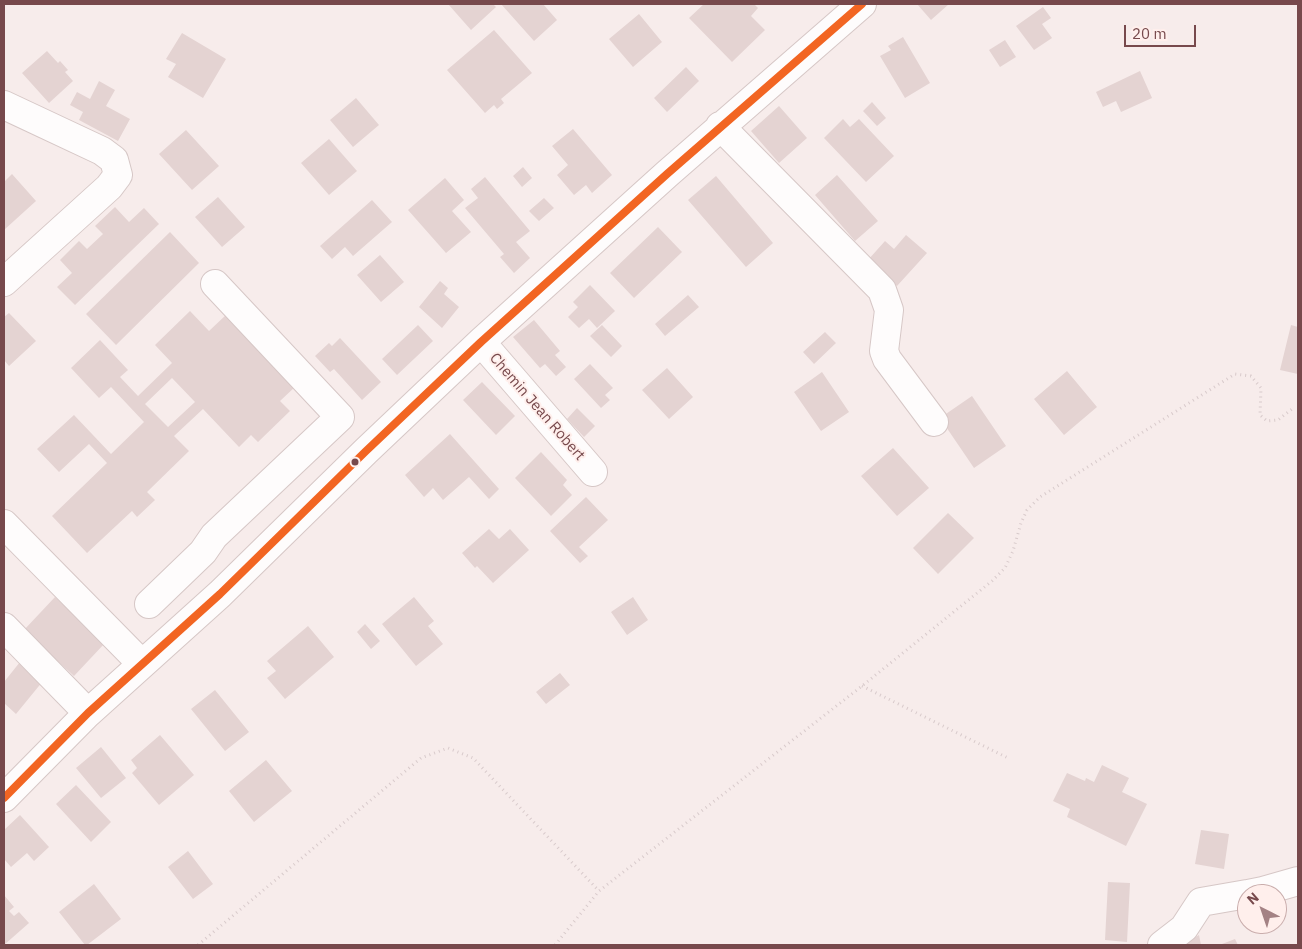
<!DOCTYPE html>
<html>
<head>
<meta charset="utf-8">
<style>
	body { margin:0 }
	#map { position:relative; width:1302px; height:949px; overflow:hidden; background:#f7eceb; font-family:"IBM Plex Sans",sans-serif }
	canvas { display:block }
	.frame { position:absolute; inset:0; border:5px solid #77494c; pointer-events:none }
	.north { position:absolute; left:1237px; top:884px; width:50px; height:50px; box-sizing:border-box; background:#ffefec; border:1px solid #c9adac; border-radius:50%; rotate:319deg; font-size:14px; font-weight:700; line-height:20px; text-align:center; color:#77494c }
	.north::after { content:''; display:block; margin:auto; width:18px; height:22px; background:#a48284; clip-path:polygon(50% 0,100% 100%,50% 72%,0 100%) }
	.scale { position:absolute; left:1124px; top:25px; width:72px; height:22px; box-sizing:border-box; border:2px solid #77494c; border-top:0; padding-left:6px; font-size:15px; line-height:18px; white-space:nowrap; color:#77494c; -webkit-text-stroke:4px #ffefec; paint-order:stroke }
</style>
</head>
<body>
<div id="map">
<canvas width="1302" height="949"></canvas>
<div class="frame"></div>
<div class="north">N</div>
<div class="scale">20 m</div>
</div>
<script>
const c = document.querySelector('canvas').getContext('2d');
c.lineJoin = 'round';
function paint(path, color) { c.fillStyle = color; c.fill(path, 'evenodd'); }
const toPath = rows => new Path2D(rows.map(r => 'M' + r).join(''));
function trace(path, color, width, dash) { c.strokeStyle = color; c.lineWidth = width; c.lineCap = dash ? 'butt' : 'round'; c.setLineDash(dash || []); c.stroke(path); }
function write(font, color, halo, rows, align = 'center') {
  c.font = font + ' "IBM Plex Sans",sans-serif'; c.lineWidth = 4; c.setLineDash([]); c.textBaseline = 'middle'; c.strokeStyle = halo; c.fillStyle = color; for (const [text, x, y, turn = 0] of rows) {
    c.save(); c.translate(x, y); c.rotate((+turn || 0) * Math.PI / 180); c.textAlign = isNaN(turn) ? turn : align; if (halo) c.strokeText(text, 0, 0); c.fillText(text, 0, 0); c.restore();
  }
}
paint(toPath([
	[448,4,493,4,496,7,471,30],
	[501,4,543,4,557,20,534,41],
	[704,4,754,4,758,8,751,16,765,30,732,62,689,18],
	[917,4,949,4,931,20],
	[1043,7,1051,18,1042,24,1052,38,1034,50,1016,26],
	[639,14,662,42,633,67,609,39],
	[494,30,532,73,501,99,504,103,497,109,494,105,485,113,447,70],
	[182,33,226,59,203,98,168,77,176,64,166,59],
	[903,37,930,83,905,98,880,56,891,50,888,46],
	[1005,40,1016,57,1000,67,989,50],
	[47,51,58,63,60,61,68,70,65,72,73,81,49,103,22,73],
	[686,67,699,81,667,112,654,98],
	[1140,71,1152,98,1121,112,1116,101,1103,107,1096,92],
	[99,81,115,90,106,106,130,119,118,141,79,120,83,112,70,105,77,92,90,99],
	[356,98,379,125,353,147,330,120],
	[872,102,886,118,877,126,863,111],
	[779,106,807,138,779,163,751,131],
	[843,119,850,127,859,119,894,156,866,182,824,138],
	[573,129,612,175,592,193,586,185,574,195,557,175,568,165,552,146],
	[186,130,219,166,192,190,159,154],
	[329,139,357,171,329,195,301,163],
	[523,167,532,178,522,187,513,176],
	[12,174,36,201,4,230,4,182],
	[837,175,878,221,855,241,815,195],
	[716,176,773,243,746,267,688,200],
	[485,177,530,231,516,242,530,258,514,273,500,257,504,254,465,208,478,198,471,189],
	[445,178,464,200,452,211,471,232,446,253,408,210],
	[218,197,245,227,222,247,195,217],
	[544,198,554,208,539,221,529,211],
	[372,200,392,222,353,256,345,247,332,259,320,246],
	[115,207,129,222,144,208,159,224,75,305,57,287,72,273,60,260,79,241,87,249,103,234,95,226],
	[658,227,682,252,634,298,610,273],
	[170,232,199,263,116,345,86,314],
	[906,235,927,253,897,286,868,260,885,241,894,249],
	[380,255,404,282,381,302,357,275],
	[440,281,448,288,444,294,459,307,442,328,419,307],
	[590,285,615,311,597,328,589,319,579,328,568,317,578,307,573,302],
	[688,295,699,307,665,336,655,324],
	[190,311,209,331,227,314,296,386,280,401,290,411,258,442,251,435,239,447,203,409,174,436,189,451,147,492,155,500,137,517,132,511,87,553,52,516,107,463,89,444,59,472,37,449,74,415,111,454,144,422,111,387,99,398,71,368,100,340,128,370,120,377,138,396,172,363,155,345],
	[172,378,195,402,168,427,145,404],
	[9,313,36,341,9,366,4,360,4,317],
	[534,320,560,351,555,355,566,367,556,376,545,364,540,368,513,337],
	[418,325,433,341,397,375,382,359],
	[602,325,622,346,611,357,590,336],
	[1291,325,1298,327,1298,374,1280,370],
	[825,332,836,343,814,364,803,352],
	[340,338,381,382,362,400,334,369,330,372,315,356,329,343,332,346],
	[590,364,613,388,605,395,610,400,601,408,574,379],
	[667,368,693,397,669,419,642,390],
	[1067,371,1097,407,1064,435,1034,399],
	[822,372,849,412,821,431,794,392],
	[482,382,515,416,496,435,463,400],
	[972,396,1006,446,974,468,940,418],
	[577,408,595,426,584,437,567,419],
	[450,434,499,489,489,499,469,477,443,500,433,488,424,497,405,475],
	[893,448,929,488,897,516,861,476],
	[541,452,567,480,563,485,572,495,551,516,515,478],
	[586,497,608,520,579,547,588,556,580,563,550,531],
	[948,513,974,538,938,574,913,548],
	[489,529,499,539,510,529,529,550,493,583,477,566,475,568,462,553],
	[55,597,105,643,74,676,24,630],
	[414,597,434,621,428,626,443,644,416,666,382,624],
	[633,597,648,620,627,635,611,612],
	[365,624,380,641,371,649,357,632],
	[308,626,334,657,285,699,267,678,276,671,267,661],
	[20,662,43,681,16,714,4,703,4,682],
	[560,673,570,685,546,704,536,692],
	[215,690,249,732,225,751,191,709],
	[160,735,194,775,159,805,132,773,137,768,131,760],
	[101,747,126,778,101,798,76,768],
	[266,760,292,791,254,822,229,791],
	[1102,765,1129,778,1122,792,1147,804,1126,846,1067,817,1070,809,1053,801,1067,773,1085,781,1086,778,1094,782],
	[76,785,111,822,91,842,56,804],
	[20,815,49,847,34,861,27,853,11,867,4,859,4,830],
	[1201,830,1229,834,1224,869,1195,864],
	[188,851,213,884,193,899,168,867],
	[1108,882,1130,883,1127,942,1105,940],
	[94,884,121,919,87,945,85,945,59,912],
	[4,895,14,907,9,911,14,916,19,912,29,923,4,945],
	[1199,935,1201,945,1180,945],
	[1235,939,1238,945,1223,945,1222,944]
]), '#e4d3d2');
const minor = toPath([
	[4,105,102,151,114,160,118,175,109,187,4,282],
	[720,126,882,290,889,310,884,351,887,359,934,422],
	[481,342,593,472],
	[4,524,142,664],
	[149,604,203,552,214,536,340,417,215,284],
	[4,627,88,713],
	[4,798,88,713,220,594,366,451,481,342,667,174,862,4],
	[1248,894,1263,891,1298,881],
	[1162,945,1184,928,1201,902,1247,894]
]);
trace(minor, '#d6c7c6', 30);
trace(toPath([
	[862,686,1010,759],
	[198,945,421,758,448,748,473,758,599,891],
	[555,945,599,891,862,686,992,581,1005,568,1013,551,1021,523,1027,510,1040,497,1235,374,1251,376,1261,388,1260,415,1267,421,1278,420,1292,409]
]), '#d8cacb', 3, [1, 4]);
trace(minor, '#fefcfc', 28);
trace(toPath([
	[4,798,88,713,220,594,366,451,481,342,667,174,862,4]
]), '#f26522', 8);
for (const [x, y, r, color] of [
	[355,462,4.5,"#77494c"]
]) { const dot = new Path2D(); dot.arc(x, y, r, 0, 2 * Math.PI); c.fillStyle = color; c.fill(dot); trace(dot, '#ffefec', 2); }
write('15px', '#77494c', '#ffefec', [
	["Chemin Jean Robert",537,407,49]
]);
</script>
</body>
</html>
